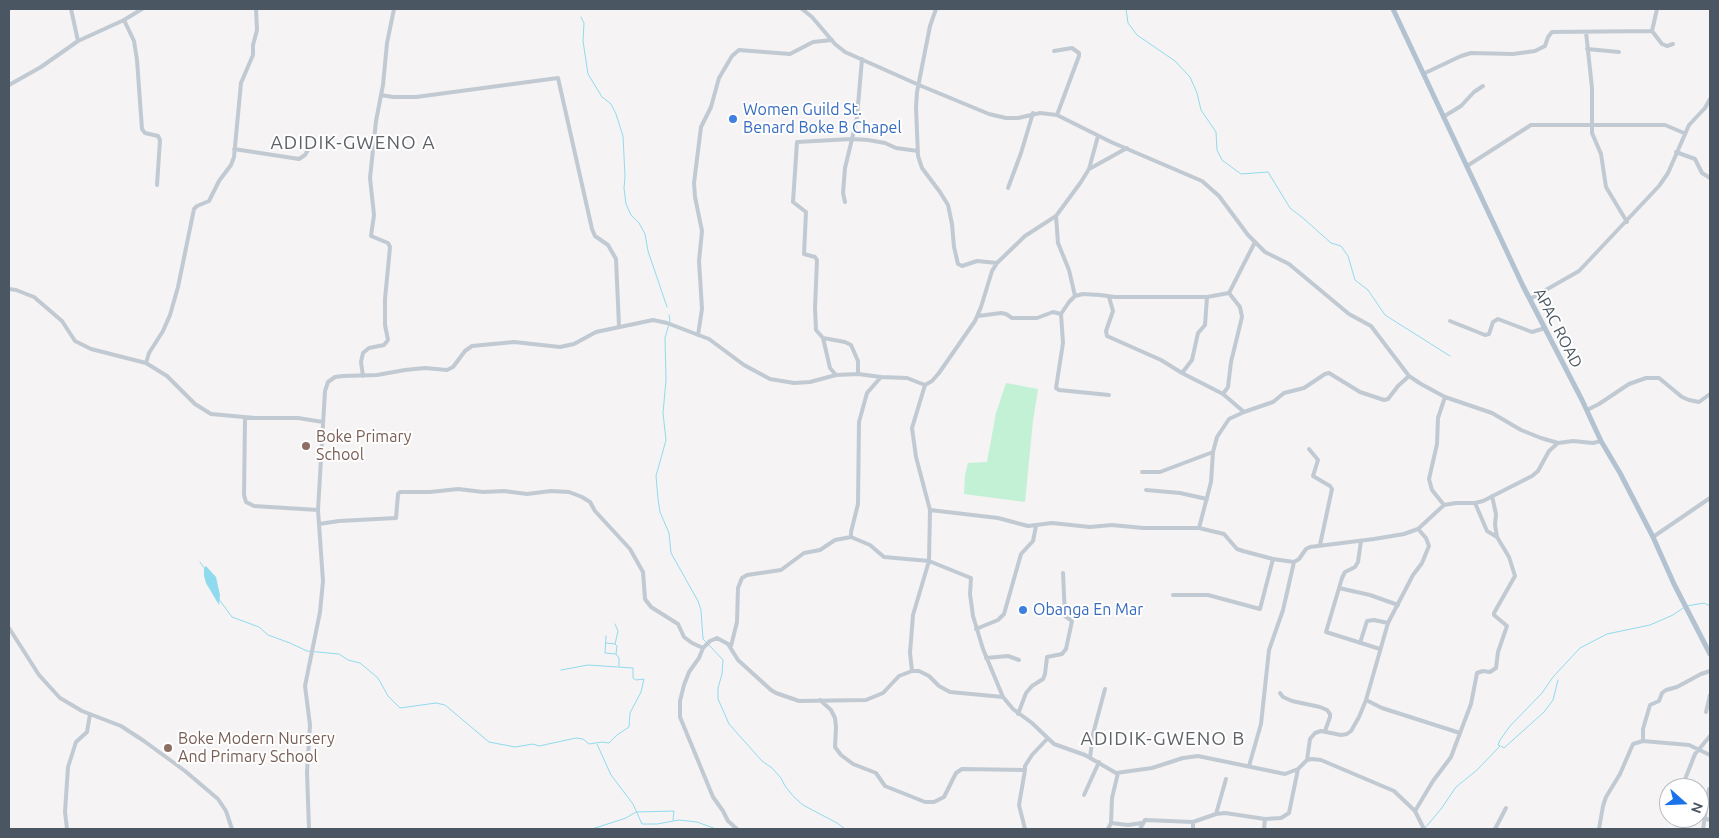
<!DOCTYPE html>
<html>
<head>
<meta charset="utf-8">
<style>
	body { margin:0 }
	#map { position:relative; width:1719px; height:838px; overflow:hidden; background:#f5f3f3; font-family:Ubuntu,sans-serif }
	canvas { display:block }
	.frame { position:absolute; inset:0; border:10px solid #4a5661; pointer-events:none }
	.north { position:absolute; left:1659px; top:778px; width:50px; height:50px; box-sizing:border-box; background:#fff; border:1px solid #b7bbc0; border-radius:50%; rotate:110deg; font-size:14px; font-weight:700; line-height:20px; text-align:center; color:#4a5661 }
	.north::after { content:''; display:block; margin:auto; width:18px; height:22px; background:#1a73e8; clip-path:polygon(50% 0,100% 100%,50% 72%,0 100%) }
</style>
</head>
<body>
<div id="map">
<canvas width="1719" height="838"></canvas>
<div class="frame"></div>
<div class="north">N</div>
</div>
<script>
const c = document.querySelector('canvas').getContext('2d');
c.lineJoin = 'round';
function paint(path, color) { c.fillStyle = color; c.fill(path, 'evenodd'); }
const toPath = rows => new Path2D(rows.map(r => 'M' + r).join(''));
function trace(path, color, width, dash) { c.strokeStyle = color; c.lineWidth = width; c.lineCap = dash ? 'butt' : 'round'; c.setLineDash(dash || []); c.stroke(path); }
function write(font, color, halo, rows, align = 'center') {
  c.font = font + ' Ubuntu,sans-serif'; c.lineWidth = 4; c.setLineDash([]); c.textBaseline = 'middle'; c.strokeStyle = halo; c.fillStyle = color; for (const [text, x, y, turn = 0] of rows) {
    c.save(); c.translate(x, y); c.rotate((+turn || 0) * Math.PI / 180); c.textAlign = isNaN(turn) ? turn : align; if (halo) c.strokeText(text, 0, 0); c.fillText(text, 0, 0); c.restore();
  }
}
paint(toPath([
	[1006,383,1038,389,1033,421,1025,502,964,494,965,475,968,463,987,462,996,413]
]), '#c3f1d5');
paint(toPath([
	[206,566,216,577,220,595,219,605,206,583,204,576,204,568]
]), '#90daee');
trace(toPath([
	[1126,9,1128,23,1137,35,1175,61,1190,77,1197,93,1201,110,1216,132,1217,150,1222,160,1241,174,1268,172,1290,208,1303,218,1331,243,1341,246,1348,256,1355,280,1368,290,1385,315,1450,356],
	[581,17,584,23,583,41,588,74,602,97,611,104,616,114,623,136,625,176,624,188,626,204,631,215,639,223,645,234,648,251,667,307],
	[669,315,670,320,665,338,666,380,663,413,666,440,656,476,658,499,660,512,669,533,671,553,698,601,701,610,703,639,706,642],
	[200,562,205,569],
	[218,598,232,617,259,627,268,635,290,643,307,651,339,654,348,660,360,663,378,678,388,696,400,708,436,703,445,705,489,742,515,747,533,744,539,746,576,738,583,739,589,744,602,742,609,743,617,735,629,727,630,713,641,692,644,679,636,680,633,678,633,668,588,665,561,670],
	[1687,606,1704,603,1710,606],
	[615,624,618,631,615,644,617,646,616,654,619,658,619,666],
	[606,636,605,653,616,654],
	[606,643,615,644],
	[709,645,723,660,722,674,718,688,718,699,729,724,762,761,772,768,781,778,785,786,794,797,803,805,837,823,845,829],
	[597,744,611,775,633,804,642,824,657,824,679,820,697,822,716,829],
	[1501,746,1504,748,1544,712,1553,700,1558,680],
	[1425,828,1441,809,1456,787,1477,770,1500,746,1498,745,1500,740,1510,726,1542,693,1553,677,1580,648,1607,634,1650,625,1673,615,1683,608],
	[546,829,561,829],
	[592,829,626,818,636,812,674,811,673,820]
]), '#90daee', 1);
trace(toPath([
	[71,9,78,41],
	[256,9,257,30,253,45,253,55,241,83,234,157,231,165,219,181,209,201,197,206,194,209,178,287,170,315,163,331,149,353,146,363,167,376,195,404,211,414,255,418,298,418,323,422],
	[802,9,812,17,835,44,845,52,919,85,989,114,1006,118,1018,118,1040,113,1057,115,1111,142,1202,181,1219,196,1248,235,1265,252,1289,264,1349,314,1371,326,1409,376,1421,384,1445,397,1492,413,1521,430,1541,438,1558,443,1573,441,1593,443,1601,441],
	[936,9,930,26,917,92,916,107,918,156,922,168,940,192,948,205,952,224,954,247,958,264,962,266,977,261,997,263],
	[124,20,134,41,137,60,142,129,145,133,158,136,160,140,157,185],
	[1652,31,1662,44,1667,46,1673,44],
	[1586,32,1592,88,1592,133,1601,154,1606,187,1627,222],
	[1587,49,1619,52],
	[1054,51,1072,48,1079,53,1079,56,1057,115],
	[1423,74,1461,56,1471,53,1513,54,1535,51,1545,46,1548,37,1552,32,1652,31,1657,9],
	[9,85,41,67,78,41,124,20,142,9],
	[381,95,393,97,416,97,558,78,592,229,595,236,608,245,616,259,619,326],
	[1443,117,1461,106,1474,92,1483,86],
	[234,149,299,159,305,155,308,150],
	[1676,152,1695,159,1702,173,1710,178],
	[1467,166,1531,125,1665,125,1684,133],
	[1091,168,1127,148],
	[1008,188,1021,153,1033,113],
	[845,202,843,193,845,168,852,139,868,140,885,143,896,148,918,151],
	[1056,216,1058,243,1069,270,1075,296],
	[9,289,16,290,34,297,62,321,75,341,91,349,146,363],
	[1229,293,1240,307,1242,317,1231,362,1228,387,1223,394,1244,412],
	[1109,297,1113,311,1106,331,1107,336,1161,360,1182,373,1223,394],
	[1530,299,1579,271,1659,186,1668,173,1689,125,1705,108,1710,99],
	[978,316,1001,313,1006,314,1012,318,1037,318,1053,312,1061,314],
	[1450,321,1485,335,1489,334,1493,322,1498,319,1532,332,1545,328],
	[698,335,702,309,699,261,702,231,695,197,694,183,701,127,711,107,719,78,732,56,739,50,790,54,813,42,832,40],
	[823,338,845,342,851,345,858,361,858,374],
	[1182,373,1192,360,1198,333,1205,325,1207,297],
	[836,375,830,368,823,338,816,330,815,308,817,260,815,257,804,254,806,212,793,202,797,142,852,139,857,117,862,59],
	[363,376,361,362,363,353,369,348,384,345,388,340,385,325,385,299,390,247,388,243,371,236,374,215,370,178,376,121,383,85,387,43,394,9],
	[881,377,867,393,859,422,858,504,851,532,851,537,870,545,884,557,929,561,913,615,910,653,912,671],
	[925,385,912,428,916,457,930,510,929,561,971,578,970,594,973,616,983,649,1003,697,1013,709,1032,723,1054,744,1085,755,1116,773,1152,768,1183,758,1198,756,1285,774,1298,769,1307,760,1312,759,1321,760,1394,791,1415,811,1424,829],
	[1109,395,1059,390,1056,388,1063,343,1061,314,1069,302,1075,296,1083,294,1100,295,1115,297,1207,297,1229,293,1255,242],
	[1587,410,1599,404,1629,384,1646,378,1659,378,1682,397,1689,400,1699,402,1710,394],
	[245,418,244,495,246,502,254,506,318,510],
	[1309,449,1318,460,1313,476,1330,486,1332,489,1320,545],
	[1142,472,1160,472,1213,452],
	[1146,490,1180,493,1207,499],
	[1475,503,1487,531,1497,537],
	[1444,505,1432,490,1429,479,1437,444,1438,418,1445,397],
	[930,510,998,518,1028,526,1052,523,1090,527,1112,525,1143,528,1199,528,1224,534,1237,549,1243,551,1273,559,1294,562,1299,559,1306,549,1310,547,1374,539,1404,534,1418,529,1444,505,1456,503,1475,503,1483,501,1532,476,1538,471,1549,451,1558,443],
	[319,524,339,521,396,518,398,494,400,492,430,492,458,489,483,492,504,491,527,494,551,491,569,492,582,497,590,502,595,511,630,549,643,572,645,599,651,607,678,624,684,637,692,643,703,648,710,641,717,638,728,644,738,660,771,690,776,693,799,701,866,700,883,693,899,676,912,671,919,671,929,676,939,686,950,692,1003,697],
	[1199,528,1211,482,1213,452,1217,437,1229,419,1244,412,1273,402,1284,393,1304,388,1325,374,1329,373,1360,392,1384,400,1388,399,1398,386,1409,376],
	[1653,537,1710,498],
	[1361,541,1358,562,1355,567,1345,572,1342,578,1326,632,1380,649],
	[1339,588,1370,595,1398,605],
	[1173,595,1208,595,1260,609,1273,559],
	[9,628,39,675,60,698,82,711,121,726,144,741,185,771,218,799,226,811,232,829],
	[976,629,998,620,1004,614,1021,554,1033,541,1036,526],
	[1360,643,1367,621,1374,620,1388,623],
	[731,646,737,622,738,588,742,578,747,575,781,570,804,553,820,550,835,540,851,537],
	[703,648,699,658,689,672,684,685,680,701,680,717,713,797,723,811,728,821,737,829],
	[986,658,1008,656,1019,660],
	[1280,693,1283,697,1292,701,1320,707,1327,710,1330,714,1330,717,1325,731],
	[820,700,831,710,835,718,836,727,835,747,841,755,853,764,876,773,885,786,925,802,934,802,944,797,956,773,962,769,1025,770,1025,766,1032,755,1047,739],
	[1366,700,1382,708,1460,733,1451,757,1433,781,1415,811],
	[1706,712,1710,695],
	[1018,714,1026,693,1032,686,1043,679,1045,674,1047,657,1062,654,1066,649,1072,621,1065,616,1063,573],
	[1460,733,1471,704,1477,673,1483,671,1490,672,1496,668,1498,652,1507,626,1494,615,1494,613,1515,576,1509,557,1497,537,1495,525,1496,514,1492,496],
	[1643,741,1643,729,1650,705,1659,701,1662,693,1666,690,1677,687,1701,674,1710,671],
	[1090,758,1093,734,1105,689],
	[1307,760,1310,739,1315,733,1321,731,1341,735,1347,734,1351,731,1359,717,1366,700,1388,623,1413,575,1422,563,1429,546,1426,538,1418,529],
	[1249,766,1261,724,1269,650,1283,610,1294,562],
	[1682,787,1695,754,1710,736],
	[1084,795,1099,762],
	[1216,814,1226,779],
	[1699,817,1710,820],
	[1111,823,1128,825,1142,823],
	[67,829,65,812,68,767,76,742,87,732,90,714],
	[309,829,307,772,310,725,305,686,320,612,323,581,318,510,325,391,328,382,335,377,343,376,377,375,405,370,425,368,447,370,453,367,465,351,472,346,514,342,560,347,574,344,596,332,653,320,667,323,709,339,744,365,770,379,794,383,810,382,836,375,858,374,881,377,907,378,925,385,932,381,939,373,975,321,981,307,992,271,997,263,1025,236,1056,216,1081,182,1089,169,1098,136],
	[1025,829,1019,805,1025,770],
	[1108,829,1111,823,1112,798,1118,773],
	[1140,829,1145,820,1193,822],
	[1193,829,1193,822,1216,814,1225,813,1265,819],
	[1264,829,1265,819,1281,818,1289,813,1298,769],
	[1495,829,1506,808],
	[1599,829,1603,806,1606,797,1620,774,1633,744,1643,741,1689,745,1710,755],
	[1703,829,1709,789]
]), '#c1cad2', 4);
trace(toPath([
	[1393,9,1523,286,1582,400,1601,441,1620,473,1653,537,1674,584,1710,654]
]), '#b3c2d1', 5);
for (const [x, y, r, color] of [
	[733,119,5,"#3f7fe0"],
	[306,446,5,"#8d6e63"],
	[1023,610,5,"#3f7fe0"],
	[168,748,5,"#8d6e63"]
]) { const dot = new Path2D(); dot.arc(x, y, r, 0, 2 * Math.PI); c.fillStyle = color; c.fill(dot); trace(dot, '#fff', 2); }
write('16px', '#366cbe', '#fff', [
	["Women Guild St.",743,110],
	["Benard Boke B Chapel",743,128],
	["Obanga En Mar",1033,610]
], 'left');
write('16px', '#4a5661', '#fff', [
	["APAC ROAD",1558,328,63]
]);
write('16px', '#785e54', '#fff', [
	["Boke Primary",316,437],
	["School",316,455],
	["Boke Modern Nursery",178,739],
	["And Primary School",178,757]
], 'left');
c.letterSpacing = '1px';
write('19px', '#5f6368', '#fff', [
	["ADIDIK-GWENO A",353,143],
	["ADIDIK-GWENO B",1163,739]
]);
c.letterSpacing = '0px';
</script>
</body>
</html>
